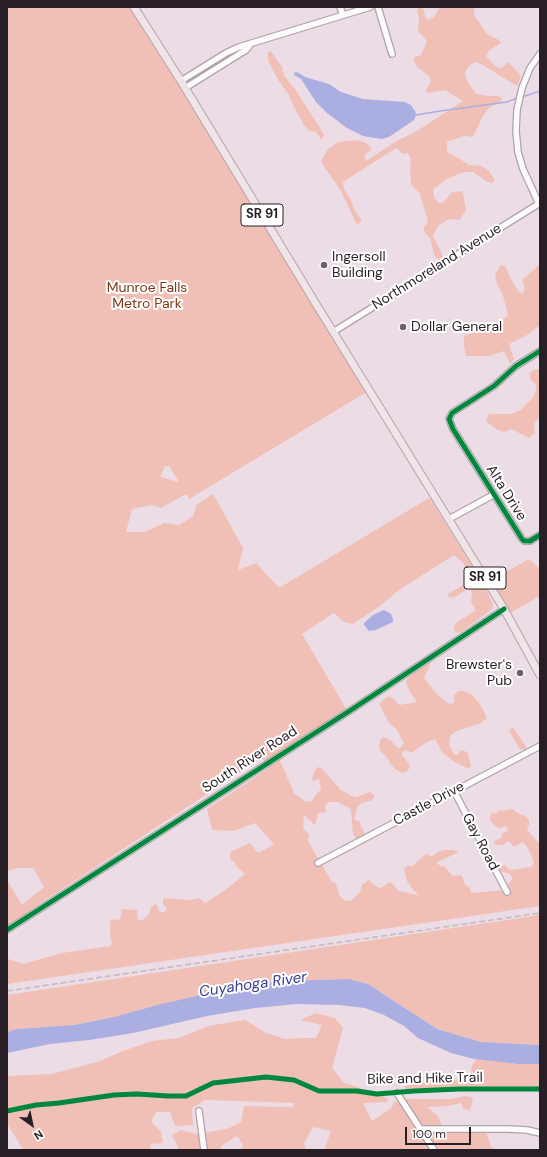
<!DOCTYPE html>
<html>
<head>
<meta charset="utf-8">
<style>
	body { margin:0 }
	#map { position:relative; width:547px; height:1157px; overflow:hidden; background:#ecdce6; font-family:"DM Sans",sans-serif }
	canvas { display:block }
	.frame { position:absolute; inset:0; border:8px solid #281e25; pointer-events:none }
	.north { position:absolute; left:12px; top:1105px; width:40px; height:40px; -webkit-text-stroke:3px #fff; paint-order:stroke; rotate:147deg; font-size:11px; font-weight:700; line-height:16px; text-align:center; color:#281e25 }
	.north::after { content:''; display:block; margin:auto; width:14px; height:18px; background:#281e25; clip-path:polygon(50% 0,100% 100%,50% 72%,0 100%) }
	.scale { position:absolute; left:405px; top:1127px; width:66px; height:18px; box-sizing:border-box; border:2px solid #281e25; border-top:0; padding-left:5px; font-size:12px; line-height:14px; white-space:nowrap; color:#281e25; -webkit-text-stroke:3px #fff; paint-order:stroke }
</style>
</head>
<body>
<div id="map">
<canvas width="547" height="1157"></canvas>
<div class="frame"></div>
<div class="north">N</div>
<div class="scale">100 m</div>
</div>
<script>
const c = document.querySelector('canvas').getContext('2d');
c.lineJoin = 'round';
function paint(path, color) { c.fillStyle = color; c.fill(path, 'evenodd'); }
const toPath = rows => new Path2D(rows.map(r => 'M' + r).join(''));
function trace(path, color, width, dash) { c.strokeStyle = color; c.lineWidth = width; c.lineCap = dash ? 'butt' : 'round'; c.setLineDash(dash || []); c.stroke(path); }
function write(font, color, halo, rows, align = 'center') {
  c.font = font + ' "DM Sans",sans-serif'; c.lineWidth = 4; c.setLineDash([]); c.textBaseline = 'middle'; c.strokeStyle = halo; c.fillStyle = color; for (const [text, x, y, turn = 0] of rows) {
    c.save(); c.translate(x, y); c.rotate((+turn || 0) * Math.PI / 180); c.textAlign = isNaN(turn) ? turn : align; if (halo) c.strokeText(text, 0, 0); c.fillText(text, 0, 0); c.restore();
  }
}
paint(toPath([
	[7,7,134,7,370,390,189,499,186,494,161,508,152,505,132,509,126,532,145,532,164,523,179,525,193,516,197,504,213,494,243,548,238,570,256,563,279,588,429,498,431,500,485,587,493,604,492,609,475,622,460,632,457,633,455,632,454,627,456,623,476,610,471,602,472,592,469,588,457,596,449,598,448,594,465,584,469,581,464,564,454,555,399,590,380,606,353,624,344,622,334,613,302,634,347,710,277,754,295,795,297,795,304,801,310,802,313,801,314,797,321,789,319,779,314,781,312,779,314,772,317,767,321,768,341,790,352,796,357,797,370,792,375,796,371,801,364,802,359,805,357,809,356,813,354,817,355,820,359,821,365,835,358,840,356,839,353,833,351,811,349,808,337,802,328,802,325,807,326,812,318,813,316,822,315,825,304,815,303,829,307,832,309,836,308,839,309,843,332,882,335,883,338,889,339,895,345,901,352,900,360,892,362,885,369,880,377,887,380,888,390,882,394,885,398,891,418,895,417,893,414,891,407,881,404,869,408,865,411,867,427,853,431,857,440,851,445,850,454,850,458,851,457,853,436,863,441,866,445,867,453,876,461,875,463,878,465,885,470,888,471,893,505,890,512,879,512,876,510,874,500,871,498,869,499,867,505,865,509,870,532,867,534,862,528,848,523,842,514,847,509,841,503,845,496,845,493,842,501,838,503,833,508,831,507,828,505,826,502,828,498,828,493,824,490,820,490,816,494,812,496,814,498,811,513,809,516,812,527,817,529,820,529,825,527,830,539,843,540,843,540,906,7,984,7,964,8,959,23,964,62,953,110,946,112,942,110,937,110,924,111,919,119,920,121,917,122,909,137,910,138,921,144,919,149,914,151,907,155,904,157,905,158,909,161,913,166,911,167,908,163,904,163,899,165,898,189,900,199,898,205,903,224,891,245,874,237,867,234,861,231,860,230,857,230,852,250,843,258,853,274,844,255,823,234,831,212,830,207,809,269,768,262,758,27,912,29,916,7,930,7,880,22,905,44,887,33,868,18,868,7,871],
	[165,466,169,466,179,482,160,477],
	[418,7,421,7,424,10,425,17,428,20,434,17,440,7,477,7,474,9,474,15,487,34,499,40,501,43,490,50,486,56,496,67,501,68,508,62,518,72,521,77,517,86,481,64,475,62,469,66,465,72,466,79,476,94,489,96,499,96,502,98,501,101,488,109,483,116,473,137,464,136,447,142,447,152,460,159,469,165,481,166,488,170,495,180,492,183,486,181,473,172,467,172,458,174,445,180,433,190,434,197,439,203,444,202,452,192,461,191,463,193,466,210,459,220,449,219,438,226,433,236,444,258,440,260,435,257,430,238,424,232,424,227,428,222,420,194,411,184,410,166,411,160,409,154,406,153,403,154,396,148,343,182,344,189,350,198,356,213,361,219,361,222,357,225,341,191,321,162,328,149,338,142,357,140,366,143,371,147,371,150,364,156,366,161,395,142,417,131,463,101,445,90,428,93,426,90,431,81,429,76,417,67,414,60,414,57,421,55,427,41,424,37,420,34,418,30,419,18,417,11],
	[271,51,282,67,284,76,295,89,322,131,324,136,321,139,316,132,308,130,304,125,294,107,289,95,279,81,268,61,268,52],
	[501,265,505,266,512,281,519,292,523,293,525,288,522,280,539,265,540,267,540,325,527,335,509,344,514,359,510,364,504,351,489,356,466,356,464,345,464,336,496,324,508,315,503,296,497,283,495,274],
	[540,369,540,415,534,424,535,433,529,438,511,429,504,432,496,429,486,421,489,414,511,414,521,410,534,396,537,386,530,379,530,373,534,370],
	[529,559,540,569,540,596,508,614,488,582],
	[430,663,430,665,424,678,436,693,449,704,454,703,454,695,458,691,464,691,471,694,480,704,487,718,481,723,465,728,455,732,450,736,449,744,452,751,455,755,457,755,461,750,467,752,471,765,469,769,453,761,442,752,435,739,427,742,411,753,406,750,402,752,402,755,410,765,408,771,402,773,395,769,390,763,386,756,381,752,379,747,380,740,383,737,390,740,399,749,402,746,404,743,397,730,389,723,379,704,388,696,393,698,399,705,417,702,409,690,406,682,409,676],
	[513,727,527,748,525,750,520,749,512,736,509,730],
	[540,915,540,1045,481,1042,437,1029,368,984,349,979,283,981,241,986,161,1004,114,1017,73,1025,17,1029,7,1032,7,995],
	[316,1013,335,1018,343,1028,332,1068,343,1082,387,1098,388,1102,363,1103,372,1121,391,1108,394,1102,408,1099,451,1099,466,1096,473,1098,470,1111,463,1108,461,1103,448,1106,427,1107,438,1116,445,1131,486,1133,492,1148,500,1150,324,1150,331,1131,313,1127,304,1143,306,1150,240,1150,243,1145,237,1136,221,1146,221,1150,179,1150,172,1135,181,1130,197,1134,227,1129,241,1122,244,1106,292,1107,295,1103,205,1100,192,1108,193,1125,175,1126,170,1112,156,1112,151,1122,161,1132,163,1143,151,1144,150,1150,23,1150,7,1123,7,1076,52,1074,100,1061,123,1051,152,1041,179,1038,208,1026,245,1020,266,1033,285,1039,299,1038,316,1038,322,1025,300,1020],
	[477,1059,518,1064,540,1064,540,1088,468,1087,414,1090,407,1090,405,1088,404,1086,420,1082,441,1080,443,1078,450,1081,458,1079,464,1081,471,1073,472,1065]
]), '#f0c0b6');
paint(toPath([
	[295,72,299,73,305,77,329,84,341,92,363,99,405,102,411,105,414,110,415,110,416,115,414,120,389,137,382,139,363,136,347,128,327,113,316,102,301,79,294,75],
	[384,610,391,614,393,619,393,622,376,630,369,631,364,625,364,623,373,615],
	[349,979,368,984,437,1029,481,1042,540,1045,540,1064,518,1064,474,1059,451,1053,418,1038,404,1026,384,1015,365,1008,339,1005,297,1004,255,1008,207,1016,133,1033,89,1040,50,1044,7,1053,7,1032,17,1029,74,1025,114,1017,161,1004,241,986,283,981]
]), '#aaaee1');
trace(toPath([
	[525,96,540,91],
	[416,115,440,111,507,102,517,98]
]), '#aaaee1', 1.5);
const minor = toPath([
	[340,7,343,15],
	[378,7,392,54],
	[181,81,226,53,239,47,370,7],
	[185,88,246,50,250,45],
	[539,204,523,169,518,152,516,131,517,110,522,88,530,68,540,54],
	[333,332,540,203],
	[540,351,516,366,494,386,452,413,449,419,453,429,522,539,524,541,530,541,540,535],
	[449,519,493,495],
	[454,791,507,892],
	[318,863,540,746],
	[7,930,351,710,504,609],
	[397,1093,434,1150],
	[199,1111,204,1150],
	[420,1129,508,1129,527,1130,540,1133]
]);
const major = toPath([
	[134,7,181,81,316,304,504,609,540,675]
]);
trace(minor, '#b0a3ab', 8);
trace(major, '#b6a2a9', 9);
trace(minor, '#fcfafb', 5.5);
trace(major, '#efe5e9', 7);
trace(toPath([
	[7,991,540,913]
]), '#bfbbbd', 1.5, [6, 3]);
trace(toPath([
	[540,351,516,366,494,386,452,413,449,419,453,429,522,539,524,541,530,541,540,535],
	[7,930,351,710,504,609],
	[7,1111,36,1105,59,1103,114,1095,137,1094,168,1096,186,1096,213,1083,266,1077,294,1080,319,1091,357,1091,377,1094,414,1091,459,1089,540,1089]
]), '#00873e', 5);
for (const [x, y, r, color] of [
	[324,265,4,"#6d6069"],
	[403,327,4,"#6d6069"],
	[520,673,4,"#6d6069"]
]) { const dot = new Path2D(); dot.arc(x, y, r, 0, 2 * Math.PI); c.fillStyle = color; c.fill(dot); trace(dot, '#fff', 1.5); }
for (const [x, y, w] of [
	[262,215,42],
	[485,578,42]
]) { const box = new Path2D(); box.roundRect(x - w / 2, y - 11, w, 22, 3); c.fillStyle = '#fff'; c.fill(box); trace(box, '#281e25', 1); }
write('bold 13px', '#281e25', null, [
	["SR 91",262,215],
	["SR 91",485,578]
]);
write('14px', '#281e25', '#fff', [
	["Ingersoll",332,257],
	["Building",332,273],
	["Dollar General",411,327],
	["Brewster's",512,665,"right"],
	["Pub",512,681,"right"]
], 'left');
write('14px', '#281e25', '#fff', [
	["Northmoreland Avenue",437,267,-32],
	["Alta Drive",506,493,58],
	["South River Road",250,760,-33],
	["Castle Drive",429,804,-28],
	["Gay Road",480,842,62],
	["Bike and Hike Trail",425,1079,-1]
]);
write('14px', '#7d3719', '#fff', [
	["Munroe Falls",147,288],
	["Metro Park",147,304]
]);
write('italic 15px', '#363d8d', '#fff', [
	["Cuyahoga River",253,985,-8]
]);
</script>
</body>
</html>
